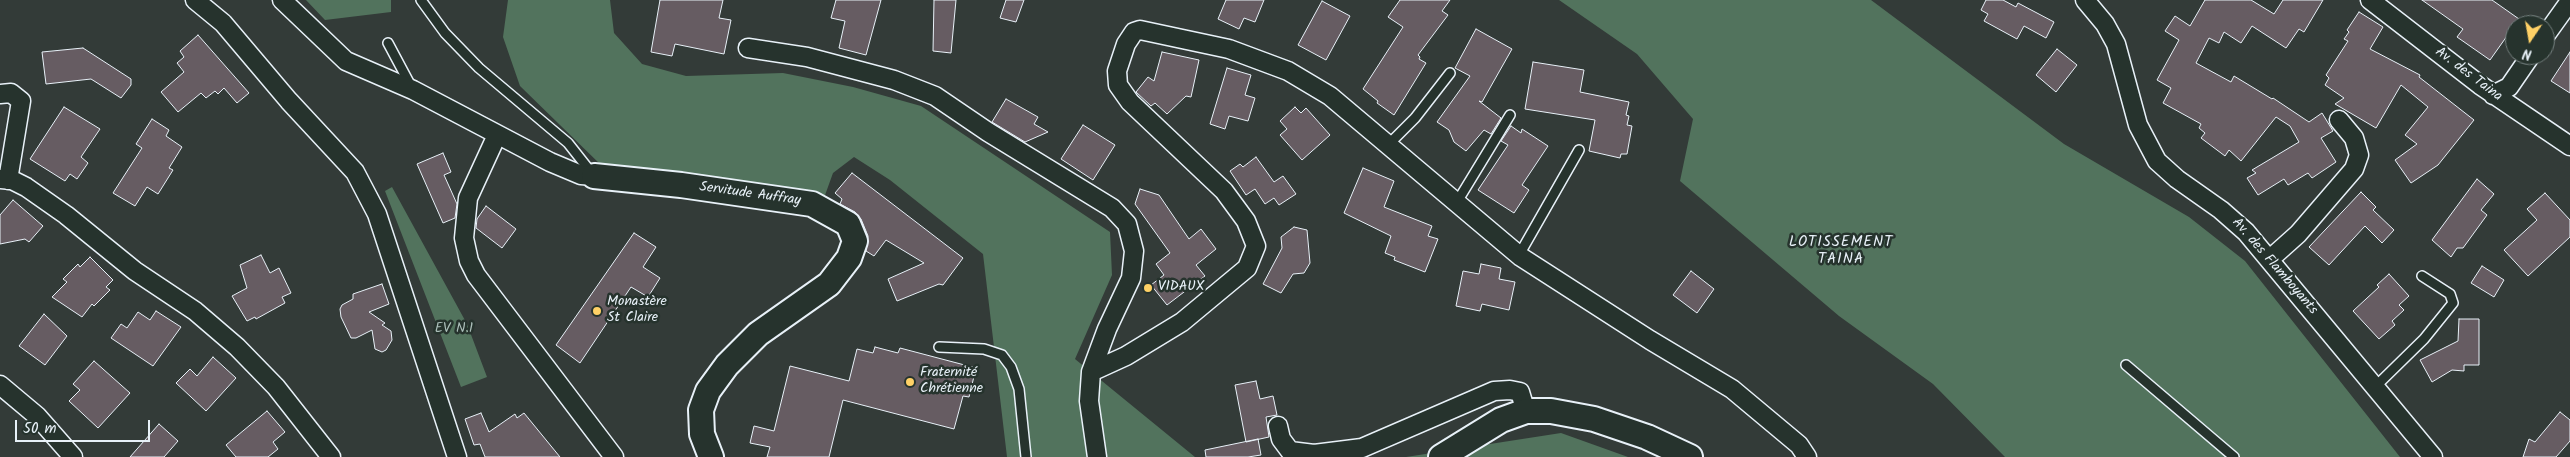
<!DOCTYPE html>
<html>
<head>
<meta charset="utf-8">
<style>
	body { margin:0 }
	#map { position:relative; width:2570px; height:457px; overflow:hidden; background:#333b38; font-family:Kalam,sans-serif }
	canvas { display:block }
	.north { position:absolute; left:2505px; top:15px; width:50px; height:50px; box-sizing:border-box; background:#26332d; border:1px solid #747f7e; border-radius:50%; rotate:192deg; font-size:14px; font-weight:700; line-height:20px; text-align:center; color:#e8f1f8 }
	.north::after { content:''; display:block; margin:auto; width:18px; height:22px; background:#ffd166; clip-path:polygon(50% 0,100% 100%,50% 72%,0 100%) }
	.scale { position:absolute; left:15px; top:420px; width:135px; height:22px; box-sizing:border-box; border:2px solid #e8f1f8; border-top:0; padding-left:6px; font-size:15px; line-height:18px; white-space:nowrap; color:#e8f1f8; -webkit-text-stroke:4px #26332d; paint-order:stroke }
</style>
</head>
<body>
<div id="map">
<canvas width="2570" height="457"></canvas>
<div class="north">N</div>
<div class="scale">50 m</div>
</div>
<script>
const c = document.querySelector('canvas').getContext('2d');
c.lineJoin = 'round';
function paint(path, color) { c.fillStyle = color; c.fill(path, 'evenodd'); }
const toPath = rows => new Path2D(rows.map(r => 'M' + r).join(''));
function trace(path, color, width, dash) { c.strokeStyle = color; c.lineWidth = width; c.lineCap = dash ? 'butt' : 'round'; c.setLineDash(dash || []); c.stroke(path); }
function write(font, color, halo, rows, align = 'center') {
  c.font = font + ' Kalam,sans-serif'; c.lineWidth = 5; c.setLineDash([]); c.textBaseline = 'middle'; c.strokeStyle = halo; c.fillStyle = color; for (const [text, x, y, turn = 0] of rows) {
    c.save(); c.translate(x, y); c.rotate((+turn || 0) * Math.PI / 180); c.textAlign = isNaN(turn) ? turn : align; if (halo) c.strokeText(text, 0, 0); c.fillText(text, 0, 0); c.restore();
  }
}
paint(toPath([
	[306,0,391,0,391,12,325,20],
	[508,0,610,0,614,33,642,64,686,76,783,73,853,87,921,106,1110,232,1112,275,1075,359,1195,457,1007,457,983,254,890,180,854,157,833,173,824,198,603,167,520,86,503,37],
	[1559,0,1871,0,2064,144,2189,217,2245,261,2400,457,2005,457,1933,384,1839,316,1680,181,1693,119,1637,54],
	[392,187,467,324,487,377,461,387,385,191],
	[1561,433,1628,457,1406,457]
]), '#52735d');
const building = toPath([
	[660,0,723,0,719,18,731,20,724,54,675,44,672,56,651,52,660,0],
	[836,0,881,0,866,55,839,48,845,21,831,18,836,0],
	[934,0,956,0,951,53,933,51,934,0],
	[1006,0,1024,0,1016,22,1000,18,1006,0],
	[1226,0,1264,0,1255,22,1244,18,1239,29,1218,19,1226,0],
	[1400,0,1450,0,1442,11,1448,15,1418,55,1420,57,1419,59,1426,63,1394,115,1377,103,1378,101,1363,89,1403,27,1388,17,1400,0],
	[1986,0,2003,0,2016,7,2018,3,2054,22,2046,38,2024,26,2017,39,1984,21,1988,14,1981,10,1986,0],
	[2205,0,2251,0,2274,14,2283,0,2323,0,2304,32,2299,29,2286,48,2252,26,2241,43,2224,32,2219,43,2209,38,2196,63,2231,82,2234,76,2272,99,2273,98,2309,122,2322,113,2333,131,2321,138,2336,162,2312,178,2308,173,2288,185,2284,179,2258,195,2247,178,2256,173,2252,170,2299,142,2290,126,2276,117,2241,161,2229,150,2225,156,2201,138,2205,133,2199,128,2201,124,2163,103,2171,88,2157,80,2179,40,2165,31,2175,16,2190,26,2205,0],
	[2422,0,2492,0,2519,19,2490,60,2457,37,2463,29,2422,0],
	[1322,1,1350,16,1326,60,1298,45,1322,1],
	[2359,12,2383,27,2370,49,2420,75,2419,77,2474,120,2438,165,2411,183,2395,160,2417,144,2405,135,2428,107,2401,85,2376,128,2335,104,2344,98,2325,85,2329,78,2326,75,2348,41,2344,39,2349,32,2347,30,2359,12],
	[1476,29,1512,49,1482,102,1479,101,1501,118,1491,134,1484,130,1466,151,1454,142,1449,130,1437,122,1470,76,1455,68,1476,29],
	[198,35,249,93,237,103,224,88,218,94,215,91,206,98,201,93,178,112,161,92,184,72,177,63,184,57,180,51,198,35],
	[83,48,131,79,131,85,121,98,91,79,46,84,42,52,83,48],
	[2057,49,2077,65,2056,92,2036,75,2057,49],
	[1162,52,1199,60,1191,97,1186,96,1167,114,1155,103,1151,106,1136,92,1148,77,1154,81,1162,52],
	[2570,52,2570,93,2551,81,2570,52],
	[1533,62,1584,70,1580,92,1629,102,1626,115,1629,116,1627,125,1632,126,1627,154,1621,154,1620,158,1589,151,1595,120,1525,109,1533,62],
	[1227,68,1251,75,1245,95,1255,98,1248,121,1229,116,1225,129,1210,124,1227,68],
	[1006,99,1038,117,1034,124,1048,132,1025,142,992,122,1006,99],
	[64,107,100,129,81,157,88,163,77,179,70,174,65,181,30,159,64,107],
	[1295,107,1301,113,1306,108,1330,135,1302,160,1280,135,1287,129,1280,121,1295,107],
	[152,119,169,130,166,136,182,147,169,168,173,170,158,194,147,187,135,206,113,193,142,148,136,144,152,119],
	[1083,125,1115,145,1093,180,1061,159,1083,125],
	[1511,126,1521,133,1522,129,1548,146,1522,185,1529,190,1514,213,1478,190,1508,145,1501,141,1511,126],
	[443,153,451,172,444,175,457,204,455,218,443,223,417,164,443,153],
	[1256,157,1274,182,1283,176,1296,194,1279,205,1274,198,1265,204,1255,189,1246,195,1230,171,1240,164,1243,167,1256,157],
	[1363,168,1394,181,1384,207,1432,226,1428,236,1438,239,1425,272,1394,260,1395,257,1385,253,1391,236,1344,213,1363,168],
	[852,173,963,258,943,285,939,284,897,301,888,279,924,263,886,240,874,256,866,251,868,236,861,219,855,212,840,204,842,199,835,193,852,173],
	[2477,179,2494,194,2481,210,2487,215,2463,248,2457,248,2451,257,2432,240,2477,179],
	[1140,189,1159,195,1189,239,1201,229,1216,249,1196,265,1205,276,1167,305,1151,285,1164,275,1156,264,1170,253,1135,204,1140,189],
	[2361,192,2376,207,2373,210,2394,230,2382,243,2365,226,2329,265,2309,247,2361,192],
	[2545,193,2570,220,2570,237,2528,276,2504,250,2537,220,2527,209,2545,193],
	[13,200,43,226,29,242,25,239,0,244,0,215,13,200],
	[486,206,516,229,502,248,476,228,477,219,486,206],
	[1294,227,1307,230,1310,263,1304,273,1293,274,1281,293,1263,284,1282,248,1281,237,1294,227],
	[634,233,656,247,643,267,660,278,648,297,631,287,580,363,556,345,634,233],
	[261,255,270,273,279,268,291,293,282,297,285,303,256,319,255,317,247,321,232,296,247,288,240,265,261,255],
	[90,257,113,280,106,287,110,290,94,306,92,304,82,317,52,297,67,282,63,279,78,264,80,267,90,257],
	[1481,264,1501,268,1499,279,1515,282,1509,310,1482,304,1480,311,1456,306,1463,271,1479,274,1481,264],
	[2482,266,2504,280,2494,297,2471,283,2482,266],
	[1691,271,1714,289,1697,313,1673,295,1691,271],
	[2389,274,2409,296,2399,305,2404,310,2392,321,2395,325,2379,339,2353,311,2379,287,2377,285,2389,274],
	[382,284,389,304,369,312,385,323,382,325,391,331,392,340,386,350,382,352,375,349,372,330,356,338,351,338,341,317,340,309,342,305,353,299,353,294,382,284],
	[156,311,181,327,153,366,111,338,121,324,127,328,138,312,150,320,156,311],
	[44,314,67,336,45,365,19,346,44,314],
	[2459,319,2479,319,2479,365,2464,365,2464,371,2452,370,2432,382,2420,360,2458,341,2459,319],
	[875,347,898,353,900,348,976,368,969,397,963,396,954,429,843,400,829,457,767,457,770,447,750,443,754,426,774,431,790,366,849,381,857,349,873,353,875,347],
	[213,357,236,378,206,411,176,383,190,369,197,376,213,357],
	[94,361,130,393,98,428,69,401,80,390,73,384,94,361],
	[1256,381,1260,399,1273,396,1277,415,1266,417,1269,437,1246,442,1235,385,1256,381],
	[267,411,285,432,273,442,278,449,268,457,236,457,226,445,267,411],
	[2560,412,2570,420,2570,441,2556,457,2523,457,2529,439,2535,442,2560,412],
	[481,413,489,432,515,414,517,418,524,413,560,457,485,457,480,444,474,445,465,419,481,413],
	[159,424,178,441,164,457,130,457,159,424],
	[1258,439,1261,455,1248,457,1206,457,1205,450,1258,439]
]);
paint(building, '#665c62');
trace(building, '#e8f1f8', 1);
const lane = toPath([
	[421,0,445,33,479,68,568,143,594,176],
	[388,43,412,88],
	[1388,145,1415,118,1450,73],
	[1457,202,1510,115],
	[1519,255,1579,150],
	[939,347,984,349,1002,355,1011,367,1019,389,1026,457],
	[2126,365,2234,457],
	[2376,386,2424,339,2453,303,2450,294,2422,276]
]);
const street = toPath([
	[195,0,223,23,289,101,355,172,377,214,457,457],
	[282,0,346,61,413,90,550,162,581,175,594,176],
	[2085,0,2105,24,2116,44,2138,125,2157,161,2177,179,2221,210,2246,232,2433,457],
	[2370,0,2480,85,2570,146],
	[2545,36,2570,1],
	[748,48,807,57,894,80,935,96,988,132,1112,208,1127,224,1134,251,1131,278,1107,329,1091,372],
	[0,94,11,93,21,101,8,180],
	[2493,95,2509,87,2531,55],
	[497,135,468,198,464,238,469,261,476,275,614,457],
	[0,179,12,180,26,187,66,215,135,271,195,311,237,347,276,387,331,457],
	[2270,259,2298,234,2354,169,2359,155,2354,138,2339,120],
	[0,385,37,416,73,457],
	[1278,426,1281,439,1290,451,1314,454,1362,448,1494,391,1510,390,1520,392,1526,412],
	[1097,457,1089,401,1091,372,1126,356,1182,322,1247,268,1256,246,1246,221,1224,191,1130,102,1118,85,1117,71,1126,44,1134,32,1140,30,1229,49,1288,71,1330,96,1521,257,1650,340,1732,389,1799,445,1807,457]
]);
const secondary = toPath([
	[594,176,681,185,812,204,848,224,855,241,849,258,829,284,758,334,727,365,708,391,701,410,702,434,711,457],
	[1441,457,1501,420,1526,411,1551,411,1594,419,1647,437,1690,457]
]);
trace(lane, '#e8f1f8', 12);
trace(street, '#e8f1f8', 21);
trace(secondary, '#e8f1f8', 28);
trace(lane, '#26332d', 9);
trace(street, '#26332d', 18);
trace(secondary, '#26332d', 24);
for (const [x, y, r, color] of [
	[1148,288,5,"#ffd166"],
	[597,311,5,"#ffd166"],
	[910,382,5,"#ffd166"]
]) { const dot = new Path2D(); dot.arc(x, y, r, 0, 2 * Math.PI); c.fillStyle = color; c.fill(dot); trace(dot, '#26332d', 2); }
write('14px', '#e8f1f8', '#26332d', [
	["Av. des Taina",2468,75,37],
	["Servitude Auffray",750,195,8],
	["Av. des Flamboyants",2274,267,49]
]);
write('14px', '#e8f1f8', '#26332d', [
	["VIDAUX",1158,288],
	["Monastère",607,303],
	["St Claire",607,319],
	["Fraternité",920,374],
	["Chrétienne",920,390]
], 'left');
write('14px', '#acbfba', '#26332d', [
	["EV N.1",454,330]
]);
c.letterSpacing = '1px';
write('15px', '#e8f1f8', '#26332d', [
	["LOTISSEMENT",1841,243],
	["TAINA",1841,260]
]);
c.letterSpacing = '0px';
</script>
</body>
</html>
